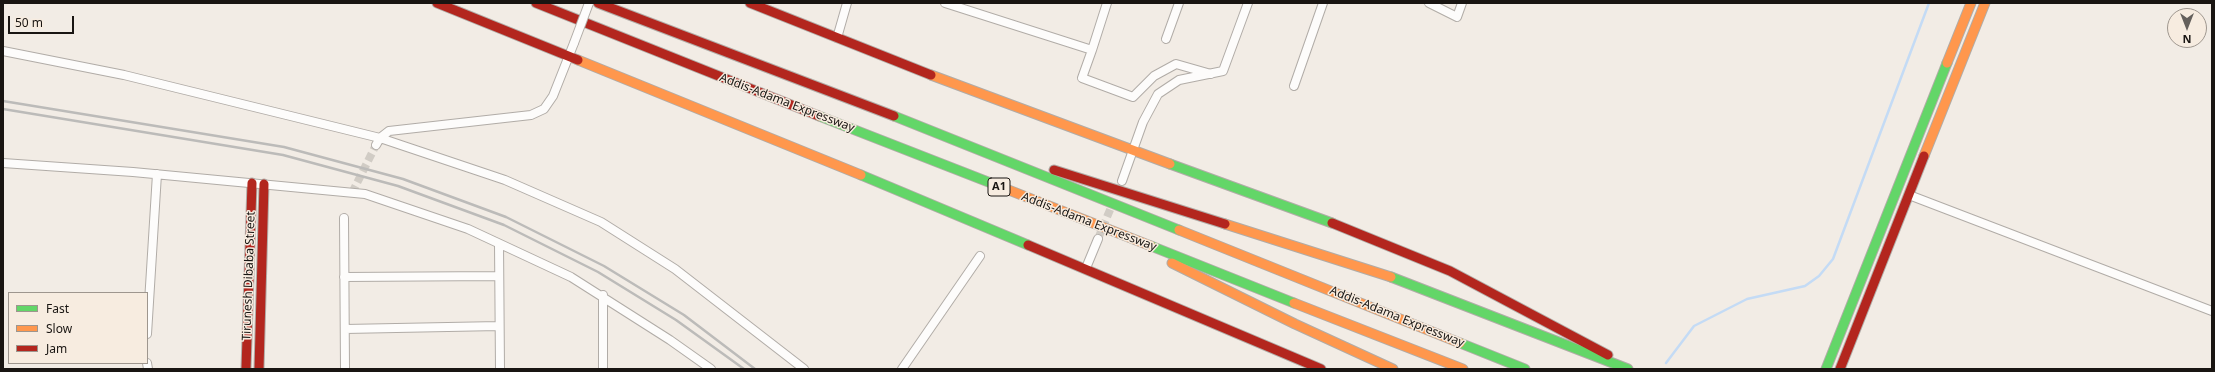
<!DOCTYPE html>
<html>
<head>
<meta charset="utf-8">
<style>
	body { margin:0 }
	#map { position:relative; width:2215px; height:372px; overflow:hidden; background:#f2ece5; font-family:"Noto Sans",sans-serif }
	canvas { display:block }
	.frame { position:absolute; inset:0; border:4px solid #191512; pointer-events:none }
	.legend { position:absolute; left:8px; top:292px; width:140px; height:72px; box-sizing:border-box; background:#f7ece0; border:1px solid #9e968e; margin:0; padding:5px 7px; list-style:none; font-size:12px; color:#191512 }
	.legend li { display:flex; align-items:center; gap:8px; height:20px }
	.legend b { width:20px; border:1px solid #9e968e }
	.north { position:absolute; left:2167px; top:8px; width:40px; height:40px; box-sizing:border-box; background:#f7ece0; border:1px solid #9e968e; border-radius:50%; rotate:180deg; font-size:11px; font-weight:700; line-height:16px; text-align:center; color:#191512 }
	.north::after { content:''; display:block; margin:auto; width:14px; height:18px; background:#65605c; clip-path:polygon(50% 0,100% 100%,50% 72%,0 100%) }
	.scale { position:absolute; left:8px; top:16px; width:66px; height:18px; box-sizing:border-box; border:2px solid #191512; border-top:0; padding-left:5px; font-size:12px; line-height:14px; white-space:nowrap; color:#191512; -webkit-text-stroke:3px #f7ece0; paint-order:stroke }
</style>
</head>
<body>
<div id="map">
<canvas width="2215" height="372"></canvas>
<div class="frame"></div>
<ul class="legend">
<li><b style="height:5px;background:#63d668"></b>Fast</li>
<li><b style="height:5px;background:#ff974d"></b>Slow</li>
<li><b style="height:5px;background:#b3261e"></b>Jam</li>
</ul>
<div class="north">N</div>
<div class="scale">50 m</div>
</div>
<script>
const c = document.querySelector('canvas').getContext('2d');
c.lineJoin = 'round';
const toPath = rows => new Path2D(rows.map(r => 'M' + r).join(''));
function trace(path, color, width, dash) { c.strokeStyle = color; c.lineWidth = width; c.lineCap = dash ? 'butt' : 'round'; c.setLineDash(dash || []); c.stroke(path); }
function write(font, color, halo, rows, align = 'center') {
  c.font = font + ' "Noto Sans",sans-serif'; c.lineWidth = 3; c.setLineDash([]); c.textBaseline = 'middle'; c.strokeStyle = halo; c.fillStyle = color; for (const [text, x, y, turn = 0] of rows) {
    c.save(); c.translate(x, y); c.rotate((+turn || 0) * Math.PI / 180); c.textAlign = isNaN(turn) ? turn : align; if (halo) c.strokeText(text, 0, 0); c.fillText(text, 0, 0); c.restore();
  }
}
trace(toPath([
	[1666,363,1694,326,1747,299,1805,286,1819,276,1833,259,1929,3]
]), '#c4dbf5', 2.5);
trace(toPath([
	[352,193,376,145],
	[1098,239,1114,200]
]), '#d1ccc5', 8, [8, 4]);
const street = toPath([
	[945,3,1092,50,1082,78,1133,97,1154,76,1176,64,1211,74],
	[1429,3,1457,17,1462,3],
	[837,38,847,3],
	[1166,39,1179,3],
	[1092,50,1107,3],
	[3,51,124,75,380,138,505,180,601,222,675,269,804,369],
	[1294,86,1323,3],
	[376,145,380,138,389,131,531,115,544,109,553,96,574,43],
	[3,163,133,172,365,194,468,229,571,277,670,340,711,369],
	[1122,181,1143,122,1158,94,1179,80,1223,71,1248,3],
	[1909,195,2212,311],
	[344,218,345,369],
	[499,244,500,369],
	[1086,268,1098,239],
	[344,277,499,276],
	[345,329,499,326],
	[147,334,157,174],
	[147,363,148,369],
	[603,369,603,295],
	[902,369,980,256]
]);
const fast = toPath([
	[819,116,996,185],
	[894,116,1179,230],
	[1170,164,1332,223],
	[861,175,1028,245],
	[1151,246,1294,303],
	[1391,277,1628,369],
	[1460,343,1525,369],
	[1826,369,1947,63]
]);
const slow = toPath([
	[578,60,861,175],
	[1947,63,1971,3],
	[931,75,1170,164],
	[1924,156,1985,3],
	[996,185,1151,246],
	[1225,224,1391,277],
	[1179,230,1460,343],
	[1172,263,1295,324,1393,369],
	[1294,303,1463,369]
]);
const jam = toPath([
	[437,3,578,60],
	[536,3,819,116],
	[598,3,894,116],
	[750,3,931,75],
	[1054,170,1225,224],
	[1332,223,1450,271,1608,355],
	[1028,245,1321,369],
	[246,369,252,183],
	[259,369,264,184],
	[1840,369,1924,156]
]);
trace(street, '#b1aca7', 10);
trace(fast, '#b1aca7', 11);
trace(slow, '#b1aca7', 11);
trace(jam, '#b1aca7', 11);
trace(street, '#fdfcfb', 8);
trace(fast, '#63d668', 9);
trace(slow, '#ff974d', 9);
trace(jam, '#b3261e', 9);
trace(toPath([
	[3,101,284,147,403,179,506,217,604,266,684,315,755,369],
	[3,109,283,155,398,186,504,225,598,272,676,320,744,369]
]), '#bcbbb9', 2.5);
const streetBridge = toPath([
	[574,43,589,3]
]);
trace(streetBridge, '#b1aca7', 10, []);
trace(streetBridge, '#fdfcfb', 8);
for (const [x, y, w] of [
	[999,187,22]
]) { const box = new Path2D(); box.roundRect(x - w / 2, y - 9, w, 18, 3); c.fillStyle = '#f7ece0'; c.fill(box); trace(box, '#191512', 1); }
write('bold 11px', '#191512', null, [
	["A1",999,187]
]);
write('12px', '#191512', '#f7ece0', [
	["Addis-Adama Expressway",787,103,21],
	["Addis-Adama Expressway",1089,222,21],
	["Tirunesh Dibaba Street",249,276,-88],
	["Addis-Adama Expressway",1397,317,22]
]);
</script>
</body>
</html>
